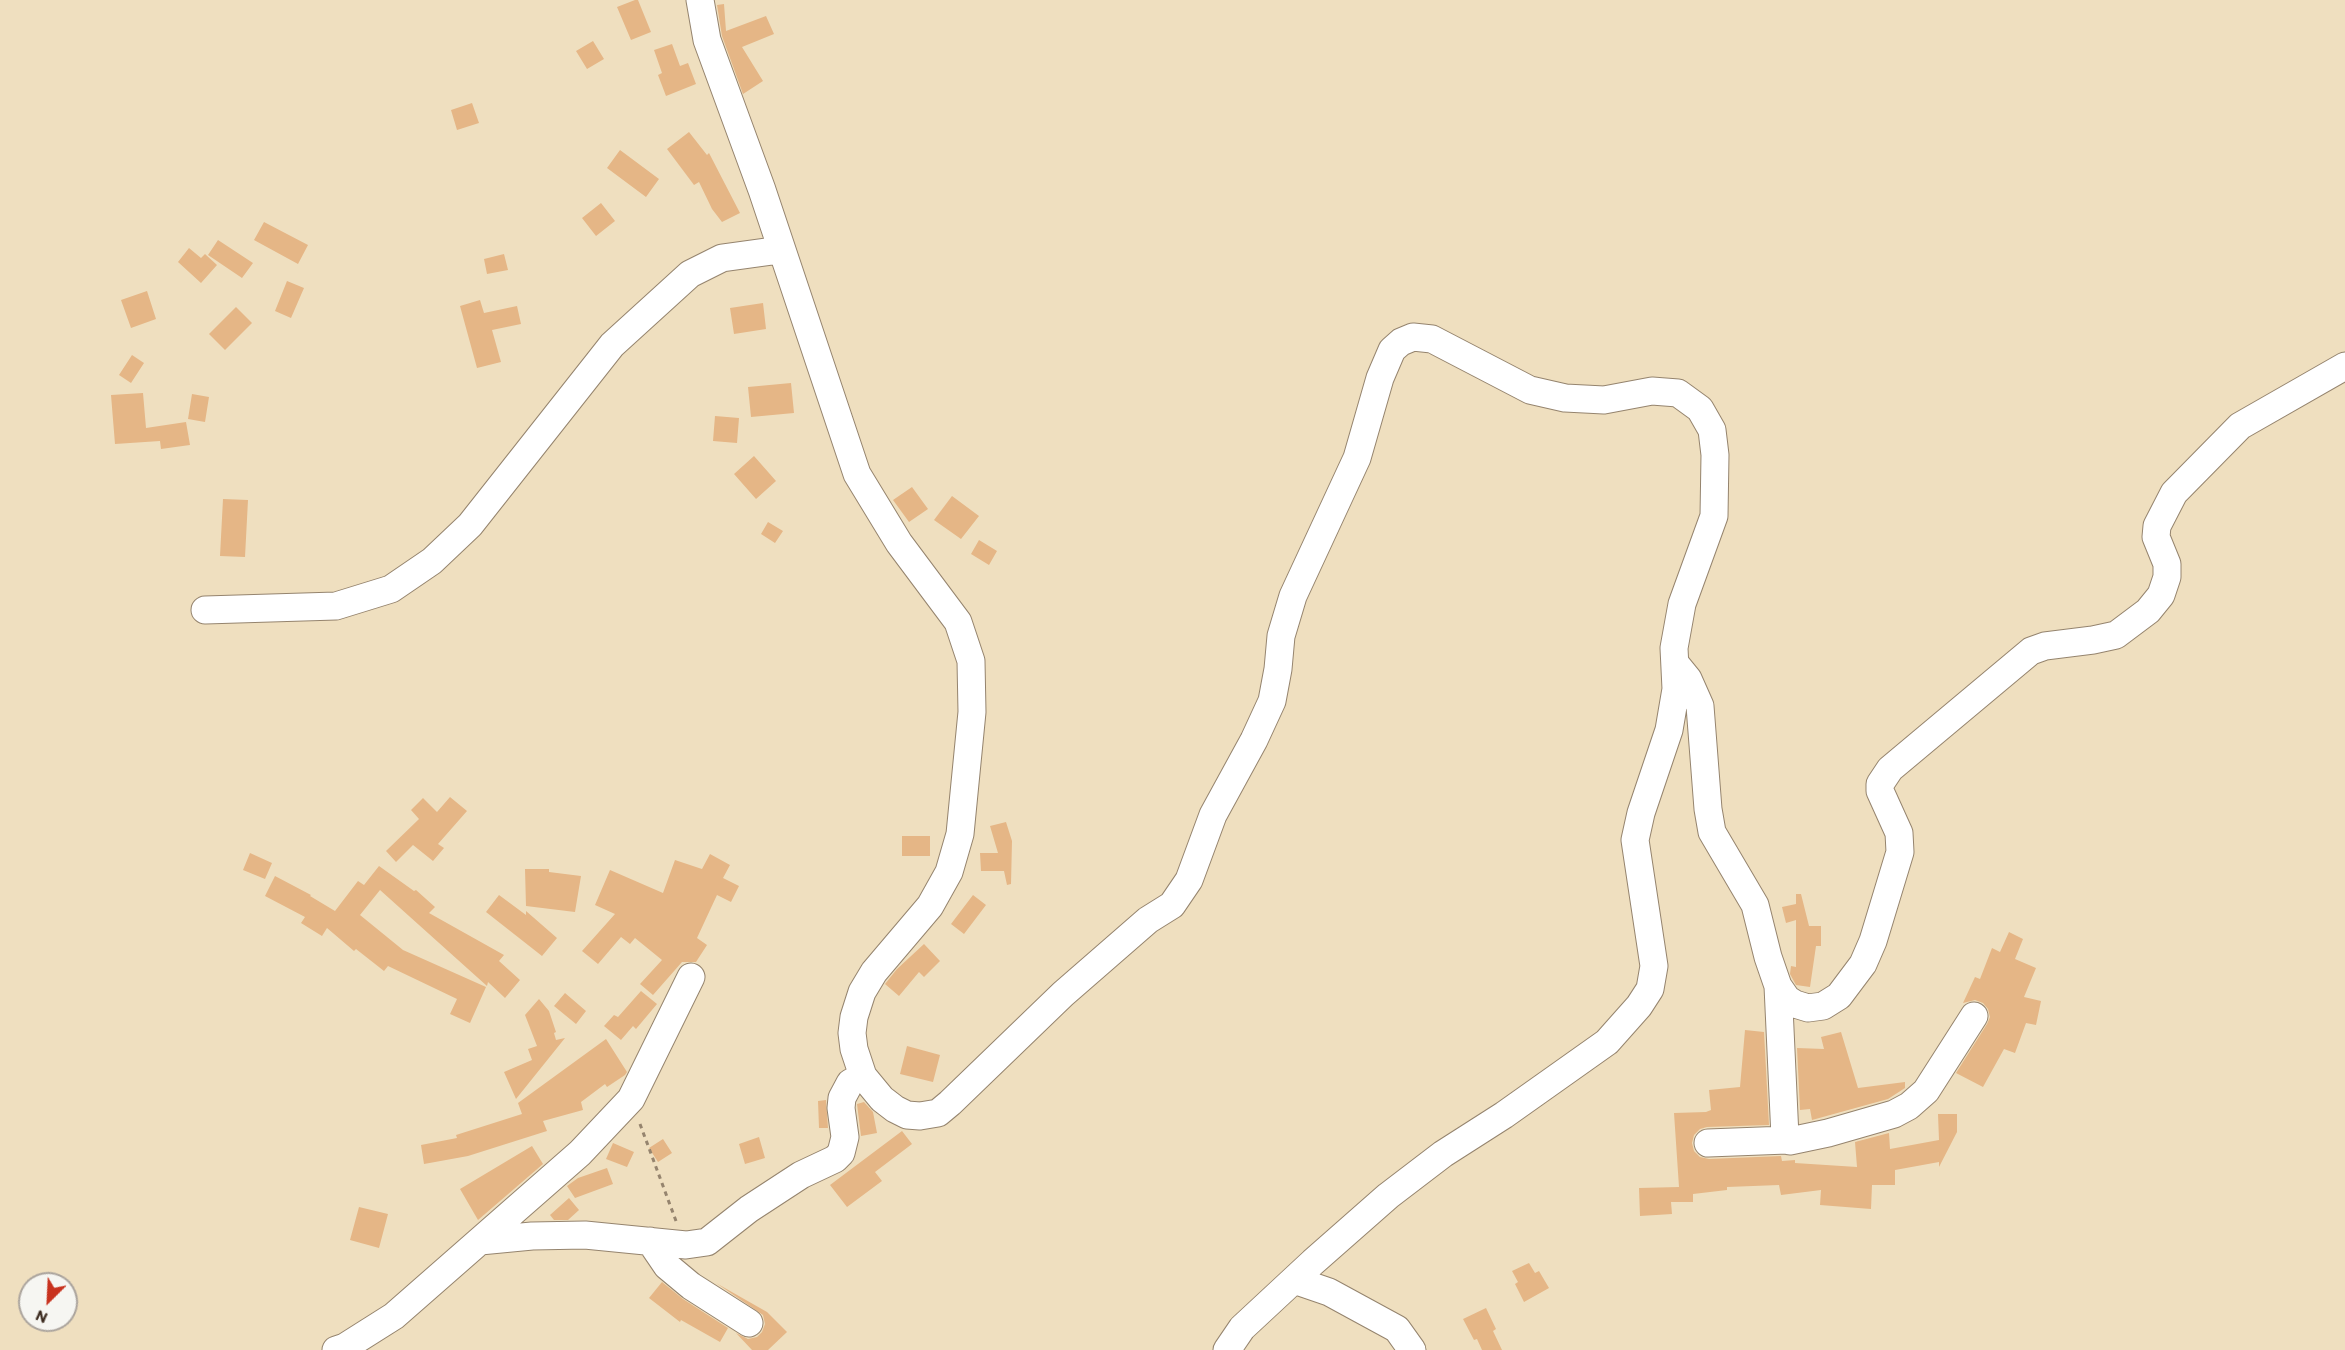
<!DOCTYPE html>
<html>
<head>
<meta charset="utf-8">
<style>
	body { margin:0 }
	#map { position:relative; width:2345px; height:1350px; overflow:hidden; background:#efdfbf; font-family:Itim,sans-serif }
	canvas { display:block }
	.north { position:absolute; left:18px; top:1272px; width:60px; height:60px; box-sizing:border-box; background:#f6f6f2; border:2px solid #aba49d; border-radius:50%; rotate:204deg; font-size:16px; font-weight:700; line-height:24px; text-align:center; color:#3b2a1e }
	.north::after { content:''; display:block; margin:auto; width:21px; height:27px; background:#c8321e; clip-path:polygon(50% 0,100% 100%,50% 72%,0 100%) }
</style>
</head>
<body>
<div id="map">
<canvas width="2345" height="1350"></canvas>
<div class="north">N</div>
</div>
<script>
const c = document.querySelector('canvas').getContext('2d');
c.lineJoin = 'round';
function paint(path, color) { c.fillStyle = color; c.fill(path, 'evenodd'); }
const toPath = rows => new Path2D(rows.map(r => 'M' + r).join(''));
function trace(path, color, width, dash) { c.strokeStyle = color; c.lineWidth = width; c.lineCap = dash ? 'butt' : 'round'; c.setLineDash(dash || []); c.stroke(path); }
paint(toPath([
	[635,0,638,0,651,32,631,40,617,7],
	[724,4,726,31,766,16,774,34,742,47,763,81,743,94,722,36,717,5],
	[593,41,604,59,587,69,576,51],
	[672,44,680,66,688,63,696,84,666,96,658,75,662,73,654,50],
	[472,103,479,123,457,130,451,110],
	[689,132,707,155,709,153,740,213,722,222,712,209,699,182,694,185,667,149],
	[620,150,659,179,646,197,607,168],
	[601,203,615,221,596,236,582,218],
	[264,222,308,245,298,264,254,240],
	[218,240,253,263,242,278,208,255],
	[189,248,201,258,205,254,217,265,201,283,178,262],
	[504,254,508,270,487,274,484,259],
	[287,281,304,288,291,318,275,311],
	[147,291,156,319,131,328,121,300],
	[480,300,484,313,517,306,521,324,492,330,501,362,477,368,460,306],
	[763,303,766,329,734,334,730,308],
	[236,307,252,323,225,350,209,334],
	[132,355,144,363,131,383,119,375],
	[791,383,794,413,751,417,748,387],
	[143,393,146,428,186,422,190,445,161,449,160,441,115,444,111,395],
	[192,394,209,397,205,422,188,419],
	[715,416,739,418,737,443,713,441],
	[754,456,776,481,756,499,734,474],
	[912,487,928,509,909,522,893,500],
	[952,496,979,516,961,539,934,520],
	[223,499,248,500,245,557,220,556],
	[768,522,783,531,775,543,761,534],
	[979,540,997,551,989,565,971,554],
	[450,797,467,811,438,844,444,848,433,861,413,845,396,862,386,851,419,819,411,810,423,798,437,812],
	[1006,822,1012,841,1011,884,1007,885,1004,871,981,871,980,853,998,853,990,826],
	[902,836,930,836,930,856,902,856],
	[250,853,272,863,265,879,243,870],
	[710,854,730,865,723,878,739,886,731,902,717,895,697,938,707,945,696,962,682,962,653,995,640,984,662,960,635,938,630,944,621,937,598,964,582,951,615,914,595,905,610,870,663,893,675,860,702,869],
	[379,866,414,891,416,890,435,907,429,913,504,955,499,961,520,980,505,998,488,982,487,986,380,890,360,915,403,950,486,987,470,1023,450,1014,457,999,388,966,384,971,356,949,354,951,327,928,322,936,301,923,305,917,265,896,275,876,311,895,310,896,335,911,358,881,364,885],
	[525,869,549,869,549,872,581,876,575,912,526,906],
	[1796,894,1801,894,1809,926,1821,926,1821,946,1816,946,1810,987,1796,985,1790,974,1791,966,1796,967,1796,920,1786,923,1782,907,1796,904],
	[499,895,526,915,526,911,557,938,542,956,486,912],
	[973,895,986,905,964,934,951,924],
	[2009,932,2023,939,2015,959,2036,968,2024,997,2041,1001,2036,1025,2026,1023,2015,1053,2004,1049,1983,1087,1956,1073,1987,1024,1990,1017,1988,1009,1983,1003,1975,1000,1963,1003,1975,977,1980,979,1992,948,2000,952],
	[924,944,940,961,924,977,919,972,899,996,885,984,897,969],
	[641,991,657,1004,636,1029,633,1026,621,1040,604,1026,614,1015,618,1017],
	[565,993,586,1011,576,1024,554,1006],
	[539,999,549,1011,556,1032,554,1033,556,1040,565,1038,516,1099,504,1072,532,1060,528,1049,537,1046,525,1015],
	[1745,1030,1764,1032,1769,1125,1707,1127,1700,1129,1694,1135,1692,1143,1694,1151,1700,1157,1709,1159,1781,1156,1782,1161,1795,1160,1795,1163,1857,1167,1855,1142,1889,1133,1890,1149,1939,1140,1938,1114,1957,1114,1957,1132,1939,1167,1939,1162,1895,1170,1895,1185,1872,1185,1871,1209,1820,1205,1821,1190,1781,1195,1779,1185,1727,1187,1727,1190,1693,1194,1693,1202,1671,1202,1672,1214,1640,1216,1639,1188,1679,1187,1674,1113,1706,1112,1711,1110,1709,1090,1740,1087],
	[1841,1032,1858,1088,1905,1082,1905,1088,1888,1099,1812,1120,1810,1109,1800,1110,1797,1048,1824,1049,1821,1037],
	[606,1039,627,1072,625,1075,607,1087,605,1084,581,1102,583,1110,543,1121,547,1131,468,1156,424,1164,421,1145,457,1138,456,1135,522,1114,518,1103],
	[907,1046,940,1055,933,1082,900,1074],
	[826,1100,828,1128,819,1128,818,1101],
	[864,1102,873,1112,877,1133,861,1136,857,1104],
	[902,1131,912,1144,875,1172,882,1181,847,1207,830,1185],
	[759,1137,765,1158,745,1164,739,1144],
	[663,1139,672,1153,658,1162,649,1148],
	[613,1143,634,1152,627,1167,606,1159],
	[532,1146,543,1164,478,1220,460,1189],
	[607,1168,613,1184,575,1198,567,1186,578,1178],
	[569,1198,579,1210,568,1220,554,1220,550,1215],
	[359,1207,388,1214,379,1248,350,1240],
	[1529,1263,1535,1273,1539,1271,1549,1288,1524,1302,1515,1284,1518,1282,1512,1271],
	[662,1282,683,1299,728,1328,720,1342,681,1320,680,1322,649,1298],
	[716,1283,767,1312,787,1332,768,1350,752,1350,736,1333,748,1339,757,1337,762,1332,765,1324,763,1315],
	[1486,1308,1496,1329,1493,1331,1502,1350,1482,1350,1477,1339,1474,1340,1463,1319]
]), '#e5b686');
const minor = toPath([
	[700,0,707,40,762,190,857,474,899,543,958,622,971,661,972,712,965,783,960,834,949,872,930,906,874,972,862,992,854,1017,852,1033,854,1049,863,1076,882,1099,895,1109,907,1115,920,1116,938,1113,950,1103,1063,994,1148,920,1172,905,1189,880,1213,815,1254,740,1272,701,1278,669,1281,636,1293,596,1357,458,1380,378,1392,350,1401,342,1413,337,1432,339,1530,390,1565,398,1604,400,1652,391,1678,393,1700,409,1712,430,1715,455,1714,516,1682,604,1674,648,1676,689,1669,730,1641,813,1635,840,1654,966,1650,989,1639,1006,1607,1042,1504,1115,1443,1154,1388,1196,1313,1262,1242,1328,1227,1350],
	[205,610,336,606,391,589,432,561,470,525,612,345,690,274,722,258,780,250],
	[1675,663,1688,679,1700,706,1708,809,1712,832,1755,905,1768,957,1778,986,1787,999,1795,1004,1808,1008,1823,1006,1839,996,1863,964,1873,941,1900,852,1899,833,1880,791,1880,784,1890,769,2031,651,2045,646,2093,640,2116,635,2148,611,2161,595,2167,577,2167,564,2156,537,2157,526,2174,493,2240,426,2345,366],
	[1778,986,1785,1137,1790,1141,1828,1133,1894,1114,1909,1106,1926,1091,1974,1016],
	[1708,1143,1787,1140],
	[480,1241,532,1236,585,1235,686,1245,707,1242,749,1209,801,1175,835,1159,841,1153,845,1137,841,1108,842,1098,850,1083,863,1076],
	[650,1241,667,1266,691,1286,749,1323],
	[1294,1280,1329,1292,1397,1329,1412,1350],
	[336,1350,345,1347,394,1316,580,1153,631,1099,691,977]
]);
trace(minor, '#95846e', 29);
trace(toPath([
	[640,1124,676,1221]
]), '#95846e', 3, [4.5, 4.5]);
trace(minor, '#fff', 27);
</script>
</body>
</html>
